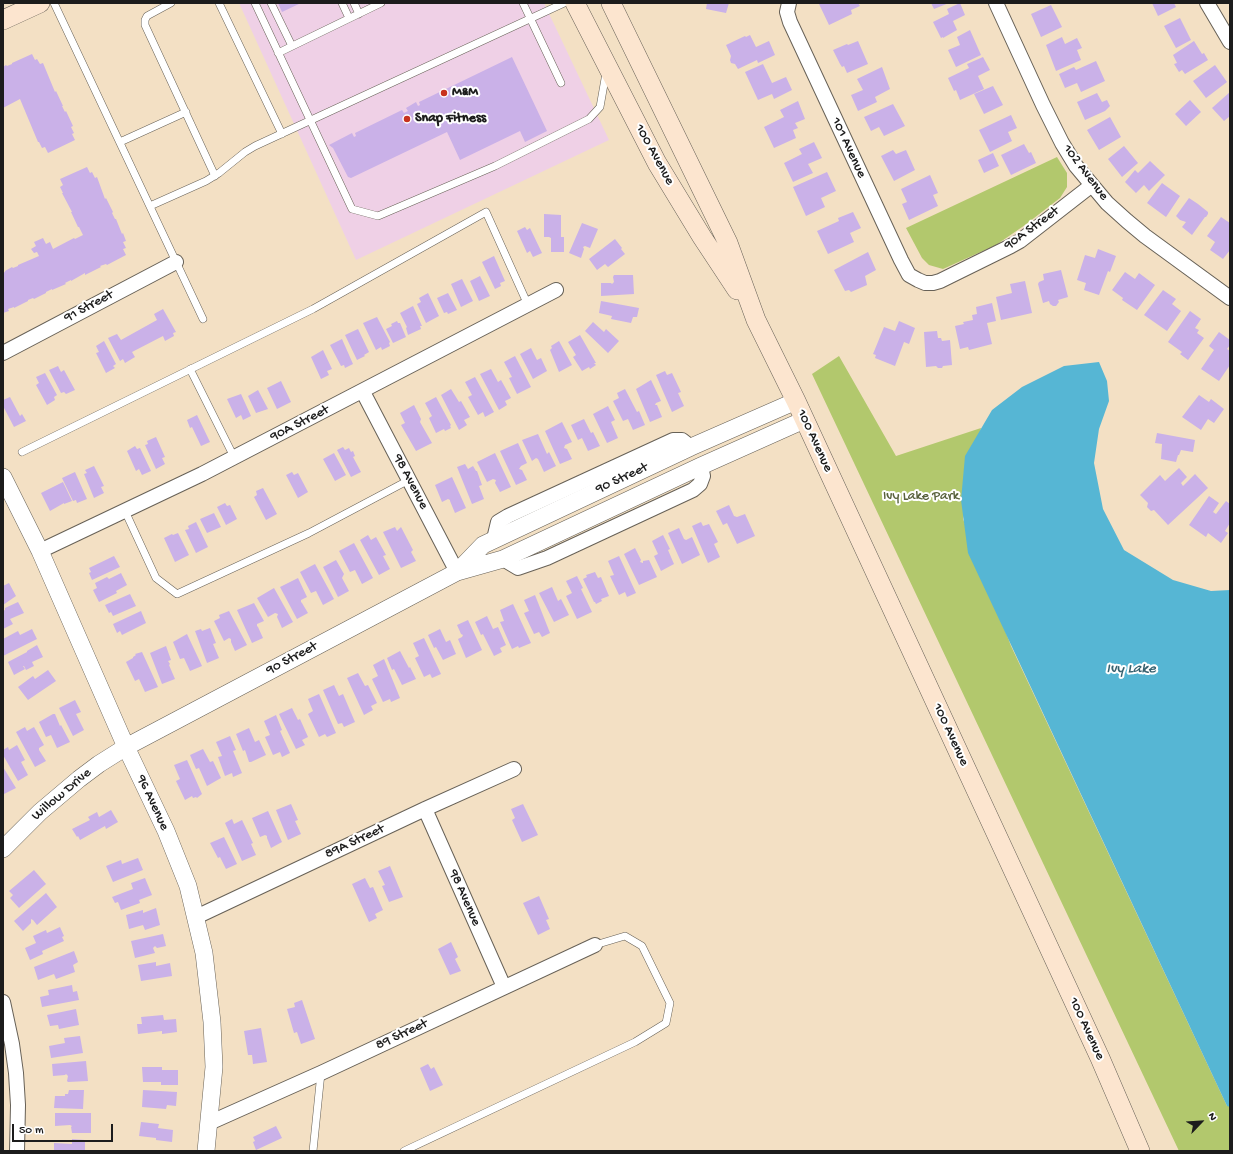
<!DOCTYPE html>
<html>
<head>
<meta charset="utf-8">
<style>
	body { margin:0 }
	#map { position:relative; width:1233px; height:1154px; overflow:hidden; background:#f3e0c4; font-family:"Gochi Hand",sans-serif }
	canvas { display:block }
	.frame { position:absolute; inset:0; border:4px solid #1c1c1c; pointer-events:none }
	.north { position:absolute; left:1181px; top:1102px; width:40px; height:40px; -webkit-text-stroke:3px #fff; paint-order:stroke; rotate:65deg; font-size:11px; font-weight:700; line-height:16px; text-align:center; color:#1c1c1c }
	.north::after { content:''; display:block; margin:auto; width:14px; height:18px; background:#1c1c1c; clip-path:polygon(50% 0,100% 100%,50% 72%,0 100%) }
	.scale { position:absolute; left:12px; top:1124px; width:101px; height:18px; box-sizing:border-box; border:2px solid #1c1c1c; border-top:0; padding-left:5px; font-size:12px; line-height:14px; white-space:nowrap; color:#1c1c1c; -webkit-text-stroke:3px #fff; paint-order:stroke }
</style>
</head>
<body>
<div id="map">
<canvas width="1233" height="1154"></canvas>
<div class="frame"></div>
<div class="north">N</div>
<div class="scale">50 m</div>
</div>
<script>
const c = document.querySelector('canvas').getContext('2d');
c.lineJoin = 'round';
function paint(path, color) { c.fillStyle = color; c.fill(path, 'evenodd'); }
const toPath = rows => new Path2D(rows.map(r => 'M' + r).join(''));
function trace(path, color, width, dash) { c.strokeStyle = color; c.lineWidth = width; c.lineCap = dash ? 'butt' : 'round'; c.setLineDash(dash || []); c.stroke(path); }
function write(font, color, halo, rows, align = 'center') {
  c.font = font + ' "Gochi Hand",sans-serif'; c.lineWidth = 4; c.setLineDash([]); c.textBaseline = 'middle'; c.strokeStyle = halo; c.fillStyle = color; for (const [text, x, y, turn = 0] of rows) {
    c.save(); c.translate(x, y); c.rotate((+turn || 0) * Math.PI / 180); c.textAlign = isNaN(turn) ? turn : align; if (halo) c.strokeText(text, 0, 0); c.fillText(text, 0, 0); c.restore();
  }
}
paint(toPath([
	[239,3,544,3,609,140,356,260]
]), '#efd0e6');
paint(toPath([
	[1057,157,1067,173,1067,187,1060,198,1025,225,996,245,943,269,929,265,922,258,906,228],
	[839,356,896,456,981,428,963,519,1011,646,1227,1106,1230,1106,1230,1151,1179,1151,812,374]
]), '#b2c86d');
paint(toPath([
	[1099,362,1107,381,1109,401,1099,429,1094,463,1103,509,1124,550,1173,580,1211,591,1230,590,1230,1107,1227,1106,968,553,961,500,965,456,992,410,1022,387,1064,366]
]), '#56b6d4');
paint(toPath([
	[278,3,301,3,282,12],
	[707,3,729,3,726,13,706,9],
	[821,3,858,3,860,6,851,10,852,14,829,25,819,4],
	[931,3,949,3,934,9],
	[960,3,965,15,953,21,957,30,943,38,943,37,941,38,933,22,949,14,947,9],
	[1152,3,1174,3,1176,7,1158,16],
	[1051,5,1062,27,1041,37,1031,14],
	[1180,18,1191,40,1176,48,1164,26],
	[970,30,981,55,956,67,948,50,960,45,957,37],
	[750,35,756,47,769,41,775,55,758,63,757,60,738,69,735,64,731,63,730,60,731,56,726,45,745,36,746,37],
	[1062,37,1065,44,1077,38,1082,48,1077,50,1081,60,1056,71,1046,45],
	[858,41,868,64,847,73,844,66,842,67,840,64,833,50,847,44,848,45],
	[1194,41,1202,54,1204,53,1208,60,1185,74,1182,70,1179,72,1174,64,1177,63,1173,55],
	[32,54,35,60,37,59,40,64,43,63,55,92,56,91,63,106,62,106,65,112,66,111,73,126,71,127,74,133,72,134,75,140,48,153,45,147,42,148,39,142,38,142,20,99,3,108,3,67,6,65,7,66,12,64,12,63],
	[512,57,547,131,525,142,520,131,460,160,447,132,351,178,348,177,333,148,329,145,352,133,354,137,356,136,355,133,402,110,404,113,408,111,406,108,416,102,418,106,420,105,419,102],
	[983,57,990,70,978,76,984,89,960,100,956,90,954,91,948,78,969,68,967,64],
	[1096,61,1105,81,1081,92,1077,83,1065,88,1059,74,1074,67,1076,70],
	[763,64,772,83,786,77,792,90,774,99,772,94,758,100,745,72],
	[1215,65,1227,82,1206,98,1193,81],
	[882,67,890,89,875,97,877,102,858,111,851,95,863,90,857,79],
	[993,86,1003,105,984,114,974,94],
	[1230,92,1230,116,1224,121,1212,108],
	[1097,93,1102,102,1107,100,1110,106,1105,111,1085,120,1077,102],
	[1190,100,1201,112,1186,126,1175,114],
	[798,101,805,119,795,123,798,128,793,130,796,138,774,148,764,127,784,117,780,110],
	[893,104,905,126,884,136,879,127,871,131,864,117],
	[1011,115,1017,128,1008,132,1012,141,990,152,979,130],
	[1110,117,1121,137,1099,150,1087,130],
	[814,142,822,158,808,164,813,173,793,182,784,163,802,154,799,149],
	[1024,144,1029,153,1031,152,1036,163,1011,175,1001,155],
	[1124,146,1138,163,1122,177,1108,159],
	[893,150,896,154,906,150,915,170,894,181,881,156],
	[993,153,999,166,984,173,978,160],
	[1150,161,1165,175,1149,191,1144,185,1136,193,1125,182,1135,170,1138,173],
	[87,167,90,173,92,172,95,178,97,177,105,199,106,198,113,212,112,213,115,219,116,219,122,234,123,233,126,241,123,242,126,248,123,249,126,255,107,265,106,264,100,266,101,267,85,275,85,273,71,281,71,280,65,283,66,284,52,290,52,289,46,292,46,293,34,299,33,298,28,300,28,301,14,308,14,307,8,309,9,311,3,313,3,273,5,272,5,271,12,267,13,268,18,266,18,265,39,256,37,252,34,253,31,249,36,246,34,242,43,238,46,244,50,242,53,249,74,238,75,239,83,235,79,227,78,227,71,212,72,212,62,193,63,193,60,187,63,185,60,179],
	[827,172,836,191,821,198,825,207,806,216,793,187],
	[930,175,938,193,933,195,938,206,909,220,902,204,907,202,901,189],
	[1162,183,1180,196,1166,217,1147,203],
	[1189,198,1198,204,1208,212,1208,214,1206,217,1205,217,1192,235,1182,227,1186,222,1180,220,1176,216],
	[853,212,861,228,850,233,854,242,828,254,817,231,839,221,838,218],
	[544,214,561,215,561,237,564,237,564,252,551,252,551,238,549,237,544,237],
	[1221,217,1230,223,1230,250,1223,259,1210,250,1215,242,1207,236],
	[582,223,598,229,590,248,585,246,583,247,584,249,581,258,569,253],
	[525,227,527,230,530,228,542,253,533,257,530,251,527,253,517,231],
	[615,239,622,248,621,249,625,254,608,267,605,264,597,270,589,259],
	[1098,249,1116,256,1110,272,1108,271,1099,295,1084,290,1086,283,1077,280,1085,255,1095,258],
	[868,252,876,270,865,276,867,285,851,292,849,290,845,291,834,270],
	[494,256,505,281,500,283,501,286,495,289,482,262],
	[1061,270,1068,297,1058,300,1059,302,1056,306,1053,306,1050,304,1049,301,1043,303,1038,284,1039,282,1044,280,1043,274],
	[1125,272,1135,279,1139,273,1155,285,1137,310,1122,300,1123,298,1112,290],
	[614,275,633,275,634,294,601,296,601,283,611,283,612,284,614,282,613,277],
	[480,276,490,296,479,301,470,281],
	[462,279,473,301,461,307,451,284],
	[1025,281,1032,313,1001,320,996,297,1012,293,1010,284],
	[1163,290,1176,299,1172,304,1181,311,1167,331,1144,315],
	[428,293,439,316,426,323,417,304,421,302,419,298],
	[448,293,457,310,448,314,447,312,444,313,437,298],
	[601,301,639,308,637,317,633,317,631,323,611,319,612,316,599,313],
	[992,303,996,321,987,323,992,344,969,350,968,347,960,349,955,326,964,324,963,322,973,320,972,315,977,314,976,307],
	[413,306,422,326,420,326,421,329,408,335,406,328,407,327,400,313],
	[163,309,176,332,173,333,174,336,165,341,163,336,132,352,135,357,125,363,123,359,120,361,108,338,117,334,121,340,157,320,154,314],
	[1190,311,1201,319,1195,328,1199,330,1197,333,1204,338,1188,360,1180,354,1182,352,1168,342],
	[377,317,390,342,389,343,390,346,382,350,381,347,376,350,363,323],
	[397,321,398,323,400,323,406,337,393,343,386,329,392,326,391,324],
	[899,321,915,328,909,344,904,342,895,366,875,358,876,355,873,354,884,327,895,331],
	[593,322,604,332,606,329,619,341,608,353,585,331],
	[358,329,369,352,364,355,365,356,357,360,345,335],
	[937,331,938,338,941,338,942,341,950,340,952,365,943,366,942,368,938,368,936,366,926,367,924,332],
	[1219,332,1230,340,1230,345,1227,349,1230,351,1230,365,1219,381,1201,369,1214,350,1209,346],
	[580,335,596,363,594,363,596,365,590,369,589,367,582,371,573,357,576,355,568,342],
	[342,339,353,364,345,368,344,365,341,366,330,345],
	[104,341,116,364,113,366,115,368,106,373,96,353,99,352,96,346],
	[559,341,572,365,559,372,550,350,552,348,551,346],
	[531,348,537,360,541,358,547,371,533,379,520,354],
	[323,350,332,369,327,371,329,375,321,379,311,357],
	[515,356,531,387,517,394,509,378,512,377,504,362],
	[58,366,61,372,64,370,75,390,66,394,64,392,61,393,49,370],
	[491,369,498,382,501,380,511,398,505,401,507,405,499,410,480,374],
	[665,371,667,375,672,373,681,392,678,393,684,406,672,412,656,375],
	[45,373,57,395,54,397,55,400,47,405,36,385,39,383,36,377],
	[475,377,494,412,485,417,483,412,478,415,468,397,472,395,465,382],
	[651,380,661,401,656,403,655,405,657,405,662,417,650,422,636,389],
	[281,381,291,402,277,409,267,388],
	[451,389,459,402,461,401,470,417,464,420,467,425,459,430,441,395],
	[625,389,637,412,639,411,645,425,633,430,628,419,623,421,613,401,619,398,617,393],
	[258,390,268,409,256,413,248,396],
	[241,394,251,416,243,420,241,415,236,418,227,399],
	[1199,395,1209,402,1211,399,1224,409,1214,423,1208,419,1201,430,1182,417],
	[10,397,20,416,22,414,26,421,14,427,3,406,3,400],
	[436,397,451,425,450,426,451,428,445,431,444,429,436,433,429,418,432,416,425,403],
	[414,405,421,419,420,422,432,443,416,451,401,425,405,423,400,413],
	[608,406,615,420,611,422,618,438,607,443,593,414],
	[197,415,210,442,201,446,192,427,190,428,187,420],
	[584,419,591,433,593,432,600,446,588,451,582,438,578,440,571,425],
	[562,422,572,442,565,445,564,448,567,449,572,459,560,464,545,431],
	[1157,433,1195,440,1193,452,1181,450,1179,455,1178,455,1176,462,1161,459,1162,444,1155,443],
	[538,434,547,454,549,452,556,466,544,472,538,459,536,458,532,461,522,440],
	[156,437,165,457,162,458,165,464,156,469,145,445,148,444,147,441],
	[518,443,527,463,521,466,519,469,522,470,527,480,516,485,500,451],
	[135,446,137,449,140,448,151,471,142,475,139,469,136,471,127,451],
	[343,447,345,450,349,448,351,452,353,451,355,456,353,457,361,472,351,477,337,450],
	[334,453,346,475,335,481,323,459],
	[495,453,511,487,500,492,495,483,496,480,493,479,487,482,477,462],
	[465,464,468,469,473,466,476,471,477,471,482,485,479,486,484,499,472,504,457,467],
	[94,466,104,486,101,487,104,493,94,498,84,474,87,473,85,470],
	[1179,468,1187,477,1181,483,1183,486,1195,474,1208,488,1168,525,1154,510,1151,511,1147,507,1148,503,1140,495,1160,475,1165,481],
	[75,472,87,499,77,503,76,500,73,501,62,478],
	[292,472,294,475,298,473,308,492,298,498,286,475],
	[452,477,466,508,455,513,450,501,450,500,448,499,442,502,435,485],
	[63,482,72,501,64,504,64,503,50,511,41,493],
	[263,488,277,514,266,520,254,497,257,495,256,491],
	[1209,496,1219,503,1213,512,1216,514,1226,501,1230,504,1230,523,1225,531,1228,533,1221,543,1208,533,1206,537,1189,525],
	[225,503,227,506,230,505,237,519,226,525,217,507],
	[729,505,734,516,737,517,745,514,755,536,737,544,727,523,723,525,716,511],
	[214,513,221,527,207,533,200,519],
	[196,522,208,547,196,553,185,530,189,529,188,526],
	[701,522,703,526,709,524,718,542,714,544,720,557,708,563,692,526],
	[395,527,397,531,401,527,413,550,411,552,416,561,401,568,383,532],
	[679,528,684,539,686,540,692,537,700,555,682,564,668,533],
	[178,533,189,555,175,562,164,538,172,534,173,535],
	[368,535,371,540,376,537,386,555,383,556,390,569,379,575,360,540],
	[663,535,670,549,668,550,674,564,661,571,654,556,658,554,652,541],
	[354,543,373,578,362,584,355,570,350,572,339,551],
	[635,548,641,560,640,562,643,563,643,561,649,560,657,577,639,585,624,554],
	[114,556,120,567,92,580,89,573,91,572,89,568],
	[619,556,636,593,627,597,625,592,619,595,610,576,614,575,608,561],
	[336,560,344,574,342,578,349,591,338,597,323,567],
	[315,564,334,599,323,605,316,591,311,593,300,572],
	[595,572,598,578,601,577,609,596,601,599,602,601,596,604,595,602,594,602,583,579,587,577,586,575],
	[121,573,127,585,116,591,117,593,99,602,93,590,97,588,95,583,107,577,109,579],
	[577,576,583,588,581,589,592,612,577,619,566,596,572,593,566,581],
	[298,578,307,597,301,600,301,602,302,603,308,613,297,619,280,587],
	[9,583,16,596,3,605,3,586],
	[552,587,558,601,561,599,569,615,554,622,539,593],
	[274,588,293,622,282,628,277,617,278,614,275,613,268,617,257,598],
	[130,594,136,606,113,616,111,612,109,613,105,605],
	[535,595,550,633,542,637,539,632,534,634,524,613,529,611,524,600],
	[18,602,24,613,10,619,13,624,3,629,3,611,5,610,5,608],
	[254,603,264,621,257,624,257,626,258,627,263,638,252,643,237,610],
	[513,604,531,643,519,648,518,646,512,649,500,622,504,621,500,610],
	[141,611,146,623,122,635,120,631,117,633,113,624],
	[229,611,247,645,235,651,231,642,231,639,229,638,224,641,214,621,220,618,219,615],
	[487,616,493,629,498,627,506,645,500,648,502,652,494,656,483,634,481,635,475,622],
	[468,620,482,650,466,658,458,639,462,637,463,635,461,634,457,625],
	[210,628,216,643,213,644,219,658,207,663,195,631,201,629,202,631],
	[32,629,37,639,3,656,3,639,18,631,20,635],
	[440,629,446,642,450,640,456,654,443,660,436,647,434,648,428,635],
	[187,634,202,666,190,671,184,658,180,659,173,642],
	[424,638,441,674,432,678,430,674,424,677,415,658,419,656,413,643],
	[37,645,43,657,32,662,34,666,26,670,24,666,23,666,25,669,14,675,8,662,27,652,27,651],
	[166,646,171,660,168,661,170,664,169,665,175,679,162,684,150,653],
	[400,651,409,668,410,667,416,679,402,685,394,669,392,670,387,658],
	[142,652,158,687,145,692,139,679,135,681,126,662,133,658,133,657,136,655,135,654],
	[384,659,400,698,391,702,390,699,383,702,372,679,378,676,373,665],
	[48,670,56,681,28,700,18,687,33,676,35,679],
	[358,673,365,686,368,685,377,703,371,706,373,710,364,715,347,678],
	[334,685,339,696,343,694,355,722,344,727,342,723,338,724,323,690],
	[319,694,336,733,327,737,325,734,319,737,308,714,313,711,308,699],
	[75,700,81,712,76,714,84,730,73,736,59,708],
	[292,708,298,720,300,719,308,737,302,740,305,745,296,749,279,714],
	[53,714,55,714,60,726,61,725,70,742,57,748,51,735,46,737,39,722],
	[276,715,282,730,280,731,290,753,282,757,280,752,273,755,265,737,270,735,264,721],
	[25,727,27,731,34,727,44,745,39,748,39,750,46,761,35,767,16,732],
	[249,728,255,742,259,740,266,755,251,762,249,762,245,750,243,751,236,734],
	[230,736,236,750,233,751,242,773,233,777,232,773,225,776,218,757,222,756,216,742],
	[17,745,25,760,21,762,28,775,18,781,3,755,3,750,8,747,9,750],
	[203,749,210,762,213,761,221,778,207,786,199,768,196,769,190,755],
	[187,760,202,794,197,798,196,797,193,798,192,796,185,800,176,781,180,779,174,765],
	[3,767,16,788,4,794,3,793],
	[291,804,298,820,295,821,301,834,288,840,276,810],
	[523,804,538,835,522,842,512,820,515,818,511,809],
	[111,810,118,822,106,829,105,826,80,840,78,836,77,837,72,829,90,820,88,817,97,812,99,817],
	[268,811,282,842,271,848,267,838,267,836,265,835,260,837,252,818],
	[232,819,234,824,242,820,253,843,251,844,256,855,242,861,225,823],
	[224,837,237,864,226,869,220,857,218,858,210,843],
	[138,858,143,870,113,882,106,866,121,860,122,864],
	[390,866,403,897,389,902,382,886,385,885,378,871],
	[34,870,46,884,19,908,10,898,13,895,9,891],
	[145,878,152,895,139,900,140,903,121,910,118,902,115,903,112,897,133,889,131,883],
	[365,878,370,888,373,887,383,910,375,914,377,918,369,922,352,884],
	[46,893,57,907,37,925,33,920,31,919,31,923,23,931,14,921],
	[539,896,549,919,546,920,550,929,538,935,523,903],
	[156,908,160,925,145,930,143,925,129,929,126,915,143,910,143,913],
	[60,927,64,936,62,937,64,941,42,951,43,954,30,960,25,948,36,943,33,936,46,930,47,933],
	[163,934,166,946,157,948,155,946,153,948,155,953,135,958,131,941],
	[451,942,458,957,455,959,461,971,450,975,438,949],
	[74,951,78,962,73,965,75,972,56,979,54,974,38,980,34,967],
	[156,962,156,966,170,963,172,976,141,981,138,965],
	[72,985,73,992,77,991,79,1000,42,1007,40,997,49,995,48,990],
	[302,1000,315,1039,301,1044,297,1032,294,1033,287,1009,295,1007,294,1003],
	[76,1009,79,1025,59,1029,58,1025,50,1026,47,1015],
	[163,1015,164,1020,176,1019,177,1032,162,1034,162,1031,138,1034,137,1024,142,1024,141,1017],
	[261,1028,267,1062,253,1064,252,1055,248,1055,244,1031],
	[80,1036,83,1053,51,1058,49,1046,65,1043,64,1038],
	[86,1061,88,1081,68,1082,67,1081,68,1076,66,1074,65,1075,53,1076,52,1064],
	[428,1064,431,1069,434,1067,443,1085,430,1091,420,1068],
	[142,1067,162,1067,162,1070,178,1070,178,1085,161,1085,161,1082,143,1082],
	[69,1090,84,1090,83,1109,54,1108,55,1096,65,1096,65,1094,68,1094],
	[143,1090,177,1092,176,1106,167,1105,166,1109,142,1107],
	[55,1113,91,1113,91,1133,72,1133,71,1127,72,1126,70,1125,55,1126],
	[141,1122,159,1124,158,1128,173,1130,172,1142,156,1140,156,1138,139,1136],
	[276,1126,282,1138,256,1150,253,1142,255,1141,253,1137],
	[72,1139,85,1140,85,1151,54,1151,54,1143,72,1144]
]), '#cab1e8');
const service = toPath([
	[54,3,203,319],
	[171,3,147,16,145,20,145,25,215,176],
	[219,3,282,134],
	[255,3,352,209,378,216,495,166,589,119,600,107,606,73],
	[271,3,292,46],
	[342,3,349,18],
	[354,3,359,14],
	[523,3,561,83],
	[278,53,381,3],
	[120,142,186,112],
	[150,206,206,181,219,173,245,152,255,146,564,3],
	[190,369,234,457],
	[22,452,313,309,486,212,528,305],
	[125,511,156,578,177,594,309,533,409,480],
	[313,1151,321,1073],
	[404,1151,635,1042,666,1023,670,1003,642,946,625,936,595,945]
]);
const minor = toPath([
	[789,3,787,12,790,22,901,260,909,275,918,280,925,283,933,283,940,281,1011,246,1020,241,1092,185],
	[996,3,1043,105,1062,143,1076,166,1107,203,1127,221,1145,236,1230,298],
	[1207,3,1230,42],
	[3,353,176,262],
	[363,392,457,572],
	[494,539,498,522,508,516,673,440,682,440,691,447],
	[40,551,202,474,556,290],
	[503,559,518,568,547,558,693,490,700,484,703,476,701,466],
	[425,809,504,987],
	[196,917,425,809,514,769],
	[3,1002,12,1044,16,1073,18,1105,17,1151],
	[209,1123,321,1073,595,945]
]);
const tertiary = toPath([
	[3,477,40,551,126,747,166,831,188,886,204,953,212,1022,214,1067,206,1151],
	[457,572,483,545,691,447,796,401],
	[3,849,40,812,79,779,99,764,126,747,179,719,457,572,503,559,701,466,804,420]
]);
const secondary = toPath([
	[575,3,657,163,702,237,737,290],
	[611,3,728,243,756,320,796,401,1100,1058,1140,1151],
	[3,20,40,3]
]);
trace(service, '#676157', 8);
trace(minor, '#676157', 16);
trace(tertiary, '#676157', 18);
trace(secondary, '#676157', 20);
trace(service, '#fff', 7);
trace(minor, '#fff', 14);
trace(tertiary, '#fff', 17);
trace(secondary, '#fce5cf', 19);
for (const [x, y, r, color] of [
	[444,93,4,"#c8321e"],
	[407,119,4,"#c8321e"]
]) { const dot = new Path2D(); dot.arc(x, y, r, 0, 2 * Math.PI); c.fillStyle = color; c.fill(dot); trace(dot, '#fff', 1.5); }
write('bold 14px', '#1c1c1c', '#fff', [
	["M&M",452,93],
	["Snap Fitness",415,119]
], 'left');
write('14px', '#1c1c1c', '#fff', [
	["101 Avenue",848,148,65],
	["100 Avenue",654,155,61],
	["102 Avenue",1085,173,53],
	["90A Street",1032,229,-36],
	["91 Street",89,307,-28],
	["90A Street",300,424,-27],
	["100 Avenue",814,441,65],
	["90 Street",622,479,-25],
	["98 Avenue",410,482,62],
	["90 Street",292,659,-28],
	["100 Avenue",950,735,65],
	["Willow Drive",62,795,-40],
	["96 Avenue",152,803,65],
	["89A Street",355,842,-25],
	["98 Avenue",464,898,66],
	["100 Avenue",1086,1029,65],
	["89 Street",402,1035,-25]
]);
write('14px', '#58613c', '#fff', [
	["Ivy Lake Park",921,497]
]);
write('italic 15px', '#36616f', '#fff', [
	["Ivy Lake",1131,670]
]);
</script>
</body>
</html>
